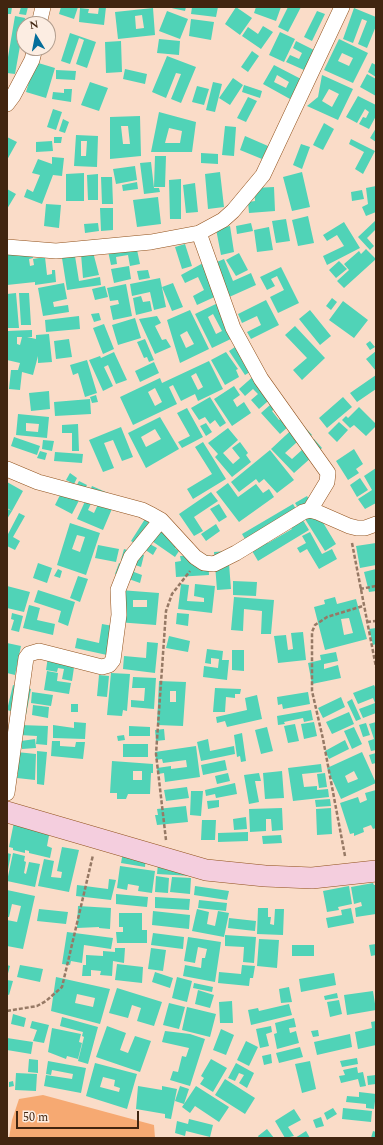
<!DOCTYPE html>
<html>
<head>
<meta charset="utf-8">
<style>
	body { margin:0 }
	#map { position:relative; width:383px; height:1145px; overflow:hidden; background:#fadcc8; font-family:Spectral,serif }
	canvas { display:block }
	.frame { position:absolute; inset:0; border:8px solid #412510; pointer-events:none }
	.north { position:absolute; left:16px; top:16px; width:40px; height:40px; box-sizing:border-box; background:#fcede2; border:1px solid #b19d8e; border-radius:50%; rotate:350deg; font-size:11px; font-weight:700; line-height:16px; text-align:center; color:#412510 }
	.north::after { content:''; display:block; margin:auto; width:14px; height:18px; background:#056e9b; clip-path:polygon(50% 0,100% 100%,50% 72%,0 100%) }
	.scale { position:absolute; left:16px; top:1111px; width:123px; height:18px; box-sizing:border-box; border:2px solid #412510; border-top:0; padding-left:5px; font-size:12px; line-height:14px; white-space:nowrap; color:#412510; -webkit-text-stroke:3px #fcede2; paint-order:stroke }
</style>
</head>
<body>
<div id="map">
<canvas width="383" height="1145"></canvas>
<div class="frame"></div>
<div class="north">N</div>
<div class="scale">50 m</div>
</div>
<script>
const c = document.querySelector('canvas').getContext('2d');
c.lineJoin = 'round';
function paint(path, color) { c.fillStyle = color; c.fill(path, 'evenodd'); }
const toPath = rows => new Path2D(rows.map(r => 'M' + r).join(''));
function trace(path, color, width, dash) { c.strokeStyle = color; c.lineWidth = width; c.lineCap = dash ? 'butt' : 'round'; c.setLineDash(dash || []); c.stroke(path); }
paint(toPath([
	[43,1095,154,1125,155,1138,9,1138,12,1120,19,1099]
]), '#f6a972');
paint(toPath([
	[7,7,12,7,11,14,7,14],
	[21,7,28,7,26,15,19,14],
	[61,7,78,7,74,19,59,14],
	[99,7,106,7,104,25,79,22,80,8,89,9,88,13,98,14],
	[167,7,186,7,185,11],
	[192,7,218,7,216,17,191,14],
	[236,7,252,18,240,35,225,24],
	[256,7,281,7,276,21,254,13],
	[288,7,301,7,288,32,278,27],
	[153,8,155,35,118,39,115,12],
	[142,15,144,28,136,29,135,16],
	[354,8,376,17,376,26,367,48,358,44,367,21,362,19,353,43,343,39],
	[167,11,188,19,180,39,159,31],
	[317,11,325,14,312,41,304,37],
	[15,16,25,18,15,74,7,73,7,63],
	[191,19,214,22,211,40,189,36],
	[263,26,273,32,261,49,242,36,248,27,258,34],
	[280,32,295,39,284,62,269,55],
	[70,33,96,42,87,68,76,64,84,40,79,38,70,64,61,61],
	[159,39,180,41,179,55,157,53],
	[339,39,368,53,353,83,324,70],
	[342,53,353,58,349,66,338,61],
	[121,41,122,72,106,73,105,42],
	[296,41,314,50,304,70,286,62,290,55,299,59,302,53,293,48],
	[252,51,259,56,248,72,241,67],
	[167,56,196,67,181,103,171,99,181,74,176,73,166,98,152,92],
	[35,62,55,68,46,98,26,92],
	[372,63,376,65,376,77,368,72],
	[274,65,301,79,290,99,263,84],
	[277,75,289,82,286,88,274,82],
	[125,69,147,74,145,84,123,79],
	[56,70,76,71,75,80,56,79],
	[367,74,376,79,376,96,360,87],
	[322,75,353,89,338,120,307,106,318,97],
	[329,89,339,94,332,107,322,101],
	[233,78,243,85,230,105,219,98],
	[90,82,108,88,99,111,81,105],
	[213,82,222,84,215,112,206,110],
	[244,85,262,91,260,98,242,92],
	[197,86,209,89,204,105,192,102],
	[64,89,72,89,71,102,52,99,53,92,64,93],
	[358,96,376,105,376,116,369,129,359,124,363,117,366,118,369,112,365,109,357,123,346,117],
	[248,97,257,101,246,122,237,118],
	[53,109,62,112,56,130,47,127],
	[159,112,196,122,192,152,151,152],
	[169,128,182,131,180,143,165,143],
	[140,116,141,156,110,159,110,117],
	[121,126,128,126,130,144,123,144],
	[63,119,69,122,65,133,59,131],
	[324,123,334,129,323,150,313,145],
	[225,126,236,127,234,156,222,155],
	[376,128,376,142,370,138],
	[76,135,98,136,97,167,74,166],
	[81,141,87,141,86,156,81,156],
	[245,136,268,146,262,159,240,150],
	[7,137,17,142,7,160],
	[54,137,62,137,61,143,54,143],
	[351,139,375,151,363,174,355,169,364,152,349,144],
	[52,141,53,151,36,152,36,142],
	[301,144,310,147,302,169,293,165],
	[201,153,218,154,218,164,201,163],
	[155,156,166,156,165,187,154,187],
	[52,157,64,158,62,176,53,175,42,204,24,197,27,189,33,192,40,175,32,173,38,159,52,164],
	[151,162,154,188,159,188,160,192,144,194,140,163],
	[135,166,137,180,116,184,113,169],
	[220,172,224,207,208,209,205,174],
	[302,172,310,207,292,211,283,177],
	[84,173,84,201,66,201,66,174],
	[98,174,98,200,88,200,87,175],
	[101,177,112,177,113,204,102,204],
	[181,179,181,219,170,219,169,180],
	[137,182,138,189,123,191,122,185],
	[195,183,198,212,186,213,183,185],
	[376,186,376,212,366,216,362,207,368,204,366,188],
	[274,187,275,211,249,213,248,202,255,201,254,188],
	[7,189,16,194,7,209],
	[362,190,364,199,352,201,351,192],
	[158,197,161,224,137,227,133,200],
	[46,204,61,205,59,228,44,226],
	[100,208,113,208,113,230,101,231],
	[308,216,314,243,298,246,292,220],
	[286,219,290,241,276,243,272,221],
	[376,220,376,229,367,238,374,246,370,250,358,237],
	[344,222,360,248,327,265,323,256,344,246,337,235,327,241,323,235],
	[98,223,99,231,85,233,84,224],
	[251,223,253,231,237,234,236,226],
	[230,226,234,252,221,255,216,229],
	[269,227,273,250,257,252,254,230],
	[185,244,192,266,182,269,175,247],
	[136,245,140,264,130,266,128,255,116,257,117,264,111,265,108,251],
	[366,249,376,259,344,288,337,281,349,270,344,264,359,251,361,254],
	[32,251,33,258,29,259,30,266,34,265,33,259,45,257,47,275,52,274,52,270,55,270,56,282,35,285,35,282,7,285,7,254],
	[93,252,99,275,83,278,81,254],
	[239,253,248,270,236,276,226,260],
	[75,256,79,281,100,277,101,285,67,290,62,258],
	[224,259,233,281,251,273,256,285,227,298,212,264],
	[339,261,347,269,336,278,329,270],
	[205,262,221,294,197,305,193,296,204,290,198,277,185,283,181,275],
	[129,266,131,279,114,283,111,269],
	[281,267,299,303,278,313,270,297,284,290,277,276,271,279,275,286,267,290,260,277],
	[148,270,150,278,139,280,137,271],
	[160,278,166,307,154,310,150,292,132,296,130,284],
	[64,283,67,299,53,302,54,307,68,305,69,312,43,316,38,288],
	[173,283,183,307,172,311,162,287],
	[126,284,132,316,113,320,110,306,119,304,118,300,110,301,107,288],
	[105,286,108,297,95,300,92,289],
	[16,293,19,328,8,328,7,294],
	[19,293,29,293,31,325,21,325],
	[141,296,143,302,150,301,152,311,136,315,133,298],
	[332,298,337,302,331,310,326,306],
	[266,300,279,325,251,339,247,332,261,325,257,316,242,323,238,314],
	[343,301,368,320,354,338,329,320],
	[220,302,237,336,212,348,195,314],
	[213,314,222,331,216,334,208,317],
	[190,310,209,349,180,363,167,320],
	[187,331,194,344,186,348,180,335],
	[310,310,331,336,320,345,299,319],
	[99,313,101,320,94,322,91,314],
	[79,316,80,329,46,332,45,320],
	[157,316,161,323,155,326,162,340,166,339,171,347,155,354,139,319],
	[135,318,141,338,118,345,112,325],
	[104,324,114,349,103,354,93,328],
	[295,326,325,358,302,380,293,370,307,358,285,335],
	[32,330,32,337,27,337,36,339,36,335,49,334,52,362,38,363,38,356,33,375,22,372,20,390,9,389,11,370,18,370,20,363,7,360,7,331],
	[17,337,22,337,20,345,17,344],
	[69,339,72,357,56,359,54,341],
	[145,339,154,360,149,362,147,357,144,358,137,342],
	[370,341,375,347,370,350,366,344],
	[238,345,255,369,245,375,229,351],
	[376,351,376,371,366,359],
	[114,352,127,380,116,384,108,365,104,367,113,386,103,391,89,360,100,356,101,358],
	[226,352,238,369,236,370,239,377,225,385,211,360],
	[87,360,97,393,85,397,78,373,73,375,70,365],
	[209,361,223,389,198,401,195,394,181,401,173,385,169,387,177,404,133,425,120,397,160,378,162,383],
	[196,373,203,387,198,390,191,376],
	[155,388,162,402,155,406,148,392],
	[154,362,159,373,140,382,135,371],
	[256,374,275,395,259,409,251,400,258,394,253,389,245,396,239,389],
	[376,375,376,389,357,402,350,393],
	[234,386,240,395,233,400,237,407,244,402,251,413,232,426,214,399],
	[49,391,50,409,31,411,29,393],
	[96,395,98,402,92,403,90,397],
	[210,397,226,423,220,427,215,420,210,424,205,417,199,420,191,408],
	[279,397,298,418,280,434,261,413],
	[277,407,284,416,279,420,272,411],
	[343,397,352,407,327,428,319,418],
	[90,399,91,414,55,416,54,402],
	[359,407,376,424,376,426,366,436,354,425,350,428,342,420,346,416,348,418],
	[187,408,203,437,182,448,178,442,190,436,177,413],
	[18,414,49,417,47,438,16,435],
	[26,423,39,424,38,432,26,431],
	[160,417,179,449,146,468,128,433],
	[155,429,161,439,146,447,141,437],
	[300,422,312,435,301,445,297,442,285,453,292,459,314,439,322,448,294,473,271,449],
	[339,422,348,430,337,442,328,433],
	[206,423,212,432,206,436,200,426],
	[78,424,79,451,72,451,72,433,62,433,62,425],
	[121,427,133,457,122,461,113,440,104,443,114,468,103,472,89,440],
	[228,428,238,440,223,453,233,464,240,458,232,448,240,442,248,453,246,455,251,462,232,477,215,457,218,454,208,443],
	[14,437,40,446,37,455,11,446],
	[43,440,54,441,52,451,42,449],
	[203,442,226,479,193,499,187,489,212,474,195,447],
	[354,449,363,464,356,469,359,473,348,480,336,461],
	[270,450,294,480,277,493,264,479,259,483,256,479,239,492,231,482],
	[40,451,47,453,45,460,37,458],
	[55,452,83,454,82,463,54,461],
	[376,468,376,503,365,509,358,499,372,490,364,476],
	[70,473,77,478,74,484,66,480],
	[360,478,368,490,357,497,350,485],
	[79,481,87,485,72,514,55,505,64,487,73,492],
	[7,482,23,491,12,511,7,508],
	[228,483,238,497,256,484,263,493,269,489,274,497,239,522,216,492],
	[92,486,117,497,103,530,77,519],
	[94,497,100,500,94,513,88,510],
	[211,492,218,501,194,517,203,531,194,536,179,514],
	[307,496,336,544,325,551,295,503],
	[219,504,227,517,219,522,210,509],
	[293,504,309,530,258,561,242,534],
	[286,518,292,529,268,543,262,533],
	[7,509,12,511,7,519],
	[19,513,25,516,13,537,20,541,15,550,7,546,7,536],
	[145,519,154,526,140,547,131,541],
	[160,522,180,541,175,548,179,551,175,557,149,539],
	[70,523,100,533,86,575,57,565],
	[77,535,85,537,80,552,72,549],
	[216,524,220,531,206,541,201,534],
	[310,532,322,554,332,549,337,559,319,569,307,549,300,553,297,548,306,543,302,536],
	[148,543,157,548,153,555,144,549],
	[376,543,376,565,360,568,356,546],
	[98,545,119,549,116,562,95,558],
	[124,549,144,555,141,567,121,560],
	[228,551,231,589,217,590,214,552],
	[208,555,209,575,176,577,175,562,181,561,180,556],
	[38,563,52,568,47,583,33,578],
	[119,563,135,569,134,572,142,575,140,583,115,574],
	[58,569,62,571,60,578,54,576],
	[376,569,376,591,369,592,364,572],
	[78,576,88,579,80,602,70,598],
	[233,581,257,582,256,596,233,595],
	[181,584,189,585,187,601,204,602,204,598,194,596,195,584,215,586,212,613,178,609],
	[7,586,30,592,24,612,7,608],
	[38,590,75,602,68,626,58,622,61,611,34,602],
	[120,590,159,593,156,625,117,622],
	[133,600,147,600,147,607,133,607],
	[234,597,274,600,271,634,261,634,262,611,244,609,243,631,231,630],
	[335,597,337,604,356,599,367,639,325,650,314,607,325,604,324,600],
	[349,618,353,633,344,635,341,619],
	[29,605,40,608,37,620,55,624,53,635,23,628],
	[12,613,23,616,19,632,11,630,14,620,11,619],
	[177,613,189,614,188,626,176,624],
	[102,624,113,626,107,655,75,648,77,638,99,643],
	[376,628,376,644,373,645,369,629],
	[303,632,306,660,278,663,274,636,286,635,288,650,293,649,291,633],
	[169,636,190,641,188,652,166,648],
	[147,642,158,643,155,673,123,669,124,656,146,658],
	[7,643,21,646,15,675,7,673],
	[207,649,223,651,222,660,229,660,227,680,203,677,204,666,218,668,219,659,211,658,211,664,205,663],
	[49,650,76,654,72,681,62,679,64,669,58,668,57,672,46,670],
	[232,650,244,650,244,671,232,670],
	[336,652,338,661,324,664,324,669,338,665,341,678,312,684,308,663,321,660,320,655],
	[47,671,58,673,57,681,71,683,69,694,44,690],
	[111,673,130,674,127,711,123,710,122,716,107,715],
	[99,675,109,676,107,697,97,696],
	[133,677,156,678,154,709,131,707,131,700,144,701,145,688,132,688],
	[159,681,186,682,183,726,157,725],
	[170,691,176,691,176,702,170,702],
	[13,685,31,689,26,715,7,710],
	[374,685,376,689,376,713,363,718,359,709,375,703,373,698,358,704,353,693],
	[215,688,241,689,240,694,235,694,235,698,226,697,225,712,213,712],
	[32,692,53,695,51,706,31,703],
	[308,692,310,704,283,709,282,704,278,705,277,697],
	[257,695,262,719,227,727,225,721,217,723,216,717,247,710,245,698],
	[341,697,345,707,323,718,318,708],
	[352,699,361,719,356,721,347,702],
	[71,704,78,704,78,712,71,712],
	[33,705,49,707,48,718,32,715],
	[311,710,313,720,304,722,303,718,284,722,285,724,278,725,277,716],
	[349,712,354,724,332,734,326,722],
	[74,722,86,723,85,739,53,738,53,725,74,728],
	[314,722,317,736,304,739,301,724],
	[376,722,376,750,371,751,368,741,374,739,369,724],
	[366,723,370,735,363,737,359,725],
	[295,724,299,741,288,743,284,726],
	[20,725,48,726,47,745,36,744,37,736,20,735],
	[129,726,150,727,150,736,129,736],
	[267,727,273,751,261,754,255,730],
	[354,727,362,744,352,749,344,731],
	[164,729,165,740,156,741,155,730],
	[242,733,246,761,241,762,240,756,237,757,234,735],
	[124,735,125,740,118,741,117,736],
	[35,739,36,748,22,749,21,741],
	[208,739,210,751,234,746,235,754,201,761,197,742],
	[345,740,349,749,329,759,325,751],
	[52,741,60,741,60,746,75,747,76,742,85,742,83,759,51,756],
	[123,744,148,744,148,757,123,757],
	[196,746,200,777,165,782,164,773,158,774,157,768,171,766,171,769,187,767,186,760,163,763,162,759,156,760,155,752],
	[7,751,36,754,35,780,17,778,18,774,11,774],
	[37,751,47,752,44,785,37,784],
	[362,752,376,783,341,799,327,768],
	[354,771,358,779,348,783,345,776],
	[376,753,376,763,372,764,369,755],
	[225,760,227,770,203,775,201,765],
	[112,761,153,764,153,773,151,773,150,794,128,794,126,799,117,799,117,793,110,793],
	[133,771,142,771,142,780,133,780],
	[321,764,322,772,302,774,304,787,317,786,317,790,328,789,329,797,293,801,288,768],
	[282,771,284,798,265,799,263,773],
	[228,773,230,781,217,784,215,776],
	[259,773,261,781,255,781,259,802,249,804,244,775],
	[325,773,327,787,319,788,317,774],
	[235,783,237,794,216,798,215,794,206,796,205,790],
	[187,787,189,798,166,801,164,790],
	[376,790,376,828,373,829,371,825,363,828,364,832,354,836,354,833,350,834,340,803,358,797,360,803,367,800,365,793],
	[191,791,203,791,201,816,190,815],
	[330,799,331,806,316,807,315,800],
	[219,800,219,807,208,809,207,801],
	[186,806,188,822,157,825,155,815,158,815,157,809],
	[282,808,283,830,272,831,271,819,266,819,266,831,250,832,249,809],
	[331,808,332,834,317,835,316,809],
	[246,817,247,829,234,830,233,819],
	[202,820,216,820,215,840,201,840],
	[14,822,50,830,47,846,52,848,50,858,29,853,29,851,25,850,25,853,13,850,13,848,9,847],
	[248,832,248,841,218,842,218,833],
	[281,835,282,843,263,844,262,836],
	[62,847,79,850,69,892,38,886,44,859,54,861,51,877,61,878,62,872,57,871],
	[123,852,146,855,145,867,121,863],
	[7,853,11,854,8,870,7,870],
	[13,853,25,856,24,861,26,862,24,873,26,874,29,862,40,864,35,887,7,881],
	[158,864,191,876,157,874],
	[120,866,155,871,152,893,138,891,139,886,128,884,127,890,117,888],
	[156,876,169,878,168,893,155,892],
	[172,877,191,878,190,894,170,892],
	[109,879,116,880,111,900,76,896,77,885,108,889],
	[373,883,374,885,376,885,376,914,356,917,355,908,362,906,361,902,354,904,351,887],
	[195,886,229,891,227,900,194,895],
	[349,886,352,904,338,907,339,910,327,912,323,891],
	[7,890,35,896,23,949,7,946,7,920,17,922,21,906,12,904,9,917,7,917],
	[116,894,148,897,147,907,116,904],
	[155,897,190,899,189,910,155,908],
	[199,900,227,903,226,911,198,908],
	[78,906,111,908,110,929,99,928,99,927,77,928],
	[258,908,268,908,268,917,271,917,270,924,274,925,275,909,284,909,283,935,257,934],
	[351,908,354,923,328,928,326,918,342,915,341,910],
	[39,909,68,912,66,924,37,921],
	[197,909,209,912,207,924,215,926,218,911,229,913,224,937,192,931],
	[153,911,190,915,189,929,152,925],
	[119,913,142,913,142,930,147,930,147,943,117,943,116,932,123,932,123,927,119,927],
	[229,918,256,921,255,931,228,928],
	[67,932,113,938,111,949,84,945,82,963,71,961,70,965,62,964],
	[153,933,184,937,183,949,151,945],
	[225,935,256,937,254,963,243,962,244,947,225,946],
	[188,937,221,942,215,982,183,976,185,965,201,968,202,958,205,958,207,949,198,947,195,963,184,961],
	[259,939,279,940,277,968,257,966],
	[376,944,376,955,371,956,369,945],
	[292,945,314,945,314,956,292,956],
	[115,948,125,948,124,963,113,961,112,976,100,975,101,971,91,970,91,976,82,976,83,965,86,965,86,955,103,956,103,951,115,952],
	[151,948,166,950,163,971,148,969],
	[117,964,143,967,142,983,115,980],
	[7,965,10,966,7,977],
	[20,965,43,969,40,982,17,977],
	[242,965,255,966,253,978,250,978,249,986,218,983,219,972,241,974],
	[155,972,173,978,170,988,152,982],
	[334,973,336,985,301,992,299,979],
	[56,977,110,989,100,1024,51,1011],
	[77,994,95,998,93,1007,75,1003],
	[177,977,192,981,187,1002,172,998],
	[7,980,13,981,9,995,7,994],
	[194,983,213,987,212,992,193,988],
	[289,987,292,1002,281,1003,279,989],
	[117,988,162,1002,154,1026,137,1021,141,1008,132,1005,128,1018,109,1013],
	[198,990,214,995,210,1008,195,1004],
	[373,991,376,1010,347,1015,344,995],
	[337,993,338,998,325,1000,324,996],
	[339,1000,342,1014,330,1017,327,1002],
	[232,1001,233,1023,220,1023,219,1002],
	[169,1003,185,1007,179,1029,163,1025],
	[289,1004,292,1015,251,1025,248,1010,258,1008,259,1011],
	[187,1007,216,1014,210,1037,182,1030],
	[13,1014,26,1018,24,1027,11,1024],
	[62,1017,98,1027,88,1064,78,1061,84,1037,82,1036,83,1032,60,1026],
	[294,1018,296,1027,289,1028,290,1033,296,1031,299,1043,277,1049,274,1034,277,1033,275,1023],
	[32,1021,49,1025,44,1043,33,1041,37,1030,30,1028],
	[376,1021,376,1045,358,1049,355,1032,372,1028,371,1022],
	[107,1026,126,1033,120,1050,128,1053,135,1036,151,1041,140,1072,96,1057],
	[271,1026,272,1032,266,1034,269,1046,260,1048,256,1029],
	[52,1028,81,1034,79,1042,82,1043,78,1059,67,1056,66,1059,48,1052],
	[221,1029,234,1035,226,1055,213,1050],
	[318,1030,319,1036,313,1037,311,1031],
	[165,1031,190,1034,205,1039,190,1086,170,1080,173,1071,178,1072,182,1056,186,1057,189,1048,162,1042],
	[350,1034,352,1047,317,1055,314,1042],
	[7,1038,33,1042,31,1054,7,1050],
	[246,1041,258,1047,249,1066,237,1060],
	[300,1047,303,1057,279,1063,276,1053],
	[271,1054,272,1063,264,1065,262,1056],
	[357,1058,358,1064,342,1067,340,1061],
	[29,1059,38,1060,38,1073,28,1072],
	[211,1059,227,1068,213,1092,200,1084,204,1078,201,1076],
	[48,1061,86,1068,81,1093,44,1086,46,1075,72,1079,73,1074,52,1070,51,1075,46,1074],
	[310,1061,316,1089,302,1093,295,1064],
	[95,1063,137,1074,127,1109,86,1096],
	[103,1077,115,1080,114,1086,120,1088,119,1092,100,1087],
	[236,1063,254,1073,247,1088,239,1083,244,1075,239,1073,235,1081,228,1078],
	[357,1067,358,1073,363,1072,366,1086,360,1087,358,1079,341,1083,339,1076,345,1075,343,1070],
	[16,1073,37,1074,36,1091,15,1090],
	[376,1075,376,1084,368,1085,367,1076],
	[225,1079,255,1098,245,1114,215,1095],
	[13,1081,14,1086,9,1087,9,1082],
	[138,1086,162,1090,162,1086,177,1089,171,1119,165,1118,165,1114,136,1109],
	[180,1086,189,1089,184,1104,175,1101],
	[196,1086,229,1107,219,1122,195,1106,190,1113,182,1107],
	[359,1092,376,1094,374,1109,366,1108,366,1104,346,1102,347,1096,359,1097],
	[333,1108,337,1114,327,1120,324,1113],
	[343,1108,372,1111,371,1122,342,1119],
	[294,1109,301,1120,288,1127,294,1136,285,1138,275,1121],
	[321,1117,324,1126,316,1128,313,1120],
	[189,1119,213,1125,210,1137,186,1131,185,1136,175,1133,177,1121,188,1124],
	[267,1129,274,1138,259,1138,258,1136],
	[306,1131,310,1138,295,1138],
	[373,1131,376,1132,376,1138,371,1138]
]), '#50d3b7');
const street = toPath([
	[39,24,43,7],
	[7,104,13,96,32,60,35,48],
	[199,233,233,328,261,379,328,473,327,482,310,510],
	[7,247,56,251,151,242,199,233,223,220,233,211,263,175,342,7],
	[7,469,38,482,142,510,152,515,161,520,195,557,204,563,214,564,236,553,303,512,310,510,317,512,349,526,357,528,365,528,376,524],
	[7,793,26,658,29,654,39,651,102,667,109,665,113,660,119,615,118,590,131,557,161,520]
]);
const secondary = toPath([
	[7,812,206,870,265,876,312,878,376,871]
]);
trace(street, '#91511b', 16);
trace(secondary, '#91511b', 22);
trace(toPath([
	[352,543,376,667],
	[360,589,376,586],
	[367,622,376,621],
	[166,840,156,754,166,611,172,594,190,571],
	[345,856,323,739,312,691,312,632,315,625,327,617,363,606],
	[7,1011,37,1006,46,1001,62,987,93,855]
]), '#967965', 2.5, [4, 2]);
trace(street, '#fff', 15);
trace(secondary, '#f4cede', 21);
</script>
</body>
</html>
